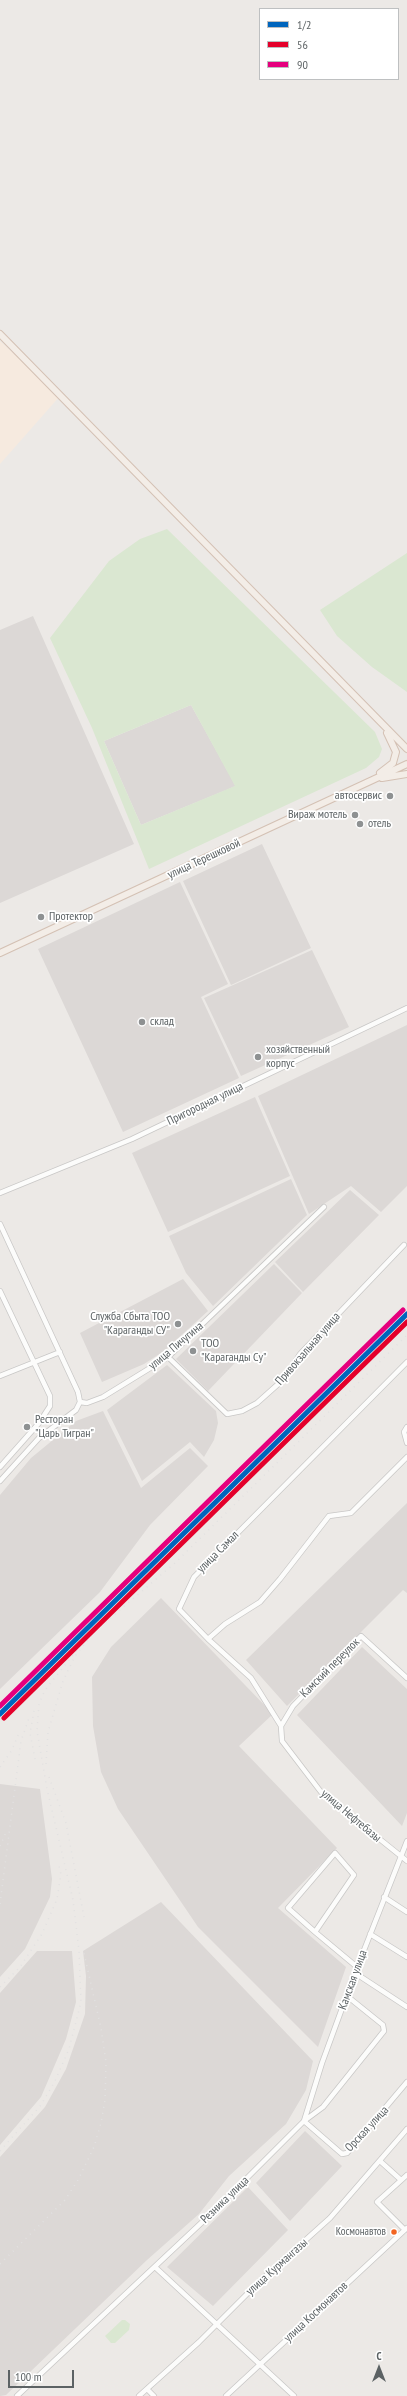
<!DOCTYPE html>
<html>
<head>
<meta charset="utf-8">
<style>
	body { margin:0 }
	#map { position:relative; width:407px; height:2396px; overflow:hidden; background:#ece9e6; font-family:"PT Sans Narrow",sans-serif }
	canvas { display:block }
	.legend { position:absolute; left:259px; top:8px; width:140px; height:72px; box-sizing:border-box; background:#fff; border:1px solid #bec0c1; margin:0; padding:5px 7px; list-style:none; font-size:12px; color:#5c6264 }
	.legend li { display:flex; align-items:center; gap:8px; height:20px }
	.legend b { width:20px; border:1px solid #bec0c1 }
	.north { position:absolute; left:359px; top:2348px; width:40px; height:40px; -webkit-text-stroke:3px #fff; paint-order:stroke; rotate:0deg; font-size:11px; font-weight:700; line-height:16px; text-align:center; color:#5c6264 }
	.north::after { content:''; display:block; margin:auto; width:14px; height:18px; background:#5c6264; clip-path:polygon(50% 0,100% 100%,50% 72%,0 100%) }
	.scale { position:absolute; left:8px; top:2370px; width:66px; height:18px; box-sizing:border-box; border:2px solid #5c6264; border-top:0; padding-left:5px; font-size:12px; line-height:14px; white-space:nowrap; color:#5c6264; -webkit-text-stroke:3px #fff; paint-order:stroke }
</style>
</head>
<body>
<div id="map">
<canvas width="407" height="2396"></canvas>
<ul class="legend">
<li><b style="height:5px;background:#0065bd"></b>1/2</li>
<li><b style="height:5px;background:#e4002b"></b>56</li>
<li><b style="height:5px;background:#e5007d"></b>90</li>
</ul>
<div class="north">С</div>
<div class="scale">100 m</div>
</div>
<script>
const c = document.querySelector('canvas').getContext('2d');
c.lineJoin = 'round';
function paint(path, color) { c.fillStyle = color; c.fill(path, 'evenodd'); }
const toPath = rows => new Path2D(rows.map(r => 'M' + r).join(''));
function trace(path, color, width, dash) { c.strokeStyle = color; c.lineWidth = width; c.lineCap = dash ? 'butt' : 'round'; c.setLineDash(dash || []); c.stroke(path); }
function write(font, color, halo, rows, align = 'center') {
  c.font = font + ' "PT Sans Narrow",sans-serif'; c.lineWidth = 3.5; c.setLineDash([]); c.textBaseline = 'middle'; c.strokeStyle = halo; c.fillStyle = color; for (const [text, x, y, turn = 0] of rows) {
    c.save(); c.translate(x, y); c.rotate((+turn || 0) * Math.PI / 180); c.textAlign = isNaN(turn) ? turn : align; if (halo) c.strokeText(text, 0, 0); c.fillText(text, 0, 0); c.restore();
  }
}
paint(toPath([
	[0,341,60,396,0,464]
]), '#f6eadf');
paint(toPath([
	[33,616,134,844,0,903,0,630],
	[191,705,236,786,141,825,104,741],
	[262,844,311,948,231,985,183,881],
	[180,882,228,984,201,997,239,1078,123,1132,38,949],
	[312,950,349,1027,241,1076,204,998],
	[407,1025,407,1186,381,1212,351,1186,309,1214,258,1096],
	[255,1097,290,1176,168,1232,132,1153],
	[291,1179,307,1215,213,1306,186,1273,169,1236],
	[350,1190,379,1215,303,1292,275,1262],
	[274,1264,302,1293,208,1391,176,1359],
	[183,1279,208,1311,164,1351,144,1364,102,1382,80,1333],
	[167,1365,216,1411,218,1423,214,1440,204,1457,190,1442,142,1481,107,1410],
	[103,1411,141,1488,190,1448,208,1466,150,1525,100,1592,0,1689,0,1495,31,1458,76,1421],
	[407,1503,407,1593,403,1590,287,1706,246,1660],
	[161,1598,273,1714,239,1746,337,1848,278,1908,346,1967,318,2047,198,1927,118,1809,101,1772,93,1726,92,1677,111,1647],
	[362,1647,407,1689,407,1813,402,1826,297,1715],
	[0,1784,40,1789,52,1879,50,1897,25,1949,0,1977],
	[161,1902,313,2061,306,2090,286,2124,229,2176,199,2214,147,2260,6,2395,0,2396,0,2157,45,2107,66,2069,85,2014,86,1976,83,1951],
	[37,1951,72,1951,76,2002,66,2039,41,2097,0,2145,0,1993],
	[305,2131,342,2166,290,2221,256,2183],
	[248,2187,288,2230,213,2306,167,2267]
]), '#dcd8d6');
paint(toPath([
	[167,529,375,732,382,749,379,757,366,768,149,869,92,728,50,638,109,561,140,539],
	[191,705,235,786,141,825,104,741],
	[407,553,407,692,372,667,337,636,320,610],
	[122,2320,125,2320,130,2324,129,2330,115,2343,111,2343,105,2336]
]), '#dae7d1');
const minor = toPath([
	[0,1193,132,1139,407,1008],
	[0,1224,78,1392,80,1402,76,1410,39,1438,0,1481],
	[0,1291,50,1396,50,1406,39,1423,0,1467],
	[168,1357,227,1414,242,1411,257,1403,285,1378,300,1354,404,1245],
	[407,1362,194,1577,179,1609,208,1639,251,1678,281,1726,282,1741,321,1792,407,1861],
	[0,1376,60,1352],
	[80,1402,87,1403,103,1397,168,1357,324,1207],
	[407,1427,404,1432,407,1443],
	[208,1639,225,1624,260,1602,280,1579,329,1516,351,1513,407,1457],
	[281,1726,293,1706,361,1636,407,1678],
	[384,1897,407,1912],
	[315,1932,354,1875,335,1853,288,1908,315,1932,357,1967],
	[370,1934,407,1957],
	[355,1973,407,2007],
	[304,2121,322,2063,355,1973,407,1841],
	[304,2121,342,2154,347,2153,407,2082],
	[380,2161,401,2180],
	[405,2230,377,2202,407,2175],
	[155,2267,294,2396],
	[147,2389,154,2396],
	[17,2396,214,2211,304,2121,323,2107,384,2031,383,2025,347,1996],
	[139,2396,199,2342,260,2281,330,2218,407,2129],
	[226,2396,407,2228]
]);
const major = toPath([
	[0,334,407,749],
	[380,773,393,763,396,752,387,733],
	[382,778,407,774],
	[0,953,407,764]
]);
trace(minor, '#c8c7c6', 6);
trace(major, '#d4c1b4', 8);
trace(minor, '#fcfcfb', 4.5);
trace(major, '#f3ede7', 6);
trace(toPath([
	[101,1626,175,1563,407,1335],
	[34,1711,30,1733,36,1764],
	[46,1764,48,1732,63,1681,75,1656,97,1629],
	[0,1767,12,1750,19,1733],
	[49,1777,66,1823,84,1917],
	[0,1846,7,1830],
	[0,1904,21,1741,29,1718],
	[0,1987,20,1967,42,1934,57,1899,61,1874,59,1866],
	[0,2151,41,2105,55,2081,69,2049,81,2002,79,1951,73,1900,47,1789,37,1731,39,1704,45,1690,81,1645],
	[0,2264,65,2200,78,2180,94,2147,101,2123,105,2100,106,2062,101,2028,83,1949]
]), '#e2e1e1', 1.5, [1, 5]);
trace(toPath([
	[0,1714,407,1314]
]), '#0065bd', 5);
trace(toPath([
	[4,1718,407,1322]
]), '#e4002b', 5);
trace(toPath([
	[0,1706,403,1310]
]), '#e5007d', 5);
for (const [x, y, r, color] of [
	[390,796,4,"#8e9192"],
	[355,815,4,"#8e9192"],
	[360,824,4,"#8e9192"],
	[41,917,4,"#8e9192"],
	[142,1022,4,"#8e9192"],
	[258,1057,4,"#8e9192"],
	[178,1324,4,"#8e9192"],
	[193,1351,4,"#8e9192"],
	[27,1427,4,"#8e9192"],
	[394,2232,3.5,"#f26522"]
]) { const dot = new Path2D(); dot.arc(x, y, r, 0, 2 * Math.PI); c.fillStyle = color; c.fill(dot); trace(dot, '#fff', 1.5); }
write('11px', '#5c6264', '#fff', [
	["Космонавтов",386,2232]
], 'right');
write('12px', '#5c6264', '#fff', [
	["автосервис",382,796,"right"],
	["Вираж мотель",347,815,"right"],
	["отель",368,824],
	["Протектор",49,917],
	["склад",150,1022],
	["хозяйственный",266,1050],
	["корпус",266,1064],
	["Служба Сбыта ТОО",170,1317,"right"],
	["\"Караганды СУ\"",170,1331,"right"],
	["ТОО",201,1344],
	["\"Караганды Су\"",201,1358],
	["Ресторан",35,1420],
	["\"Царь Тигран\"",35,1434]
], 'left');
write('12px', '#5c6264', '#fff', [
	["улица Терешковой",204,859,-25],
	["Пригородная улица",205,1104,-26],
	["улица Пичугина",176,1346,-40],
	["Привокзальная улица",308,1349,-49],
	["улица Самал",218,1552,-45],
	["Камский переулок",330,1668,-45],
	["улица Нефтебазы",351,1816,40],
	["Камская улица",353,1980,-70],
	["Орская улица",367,2129,-47],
	["Резника улица",225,2200,-44],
	["улица Курмангазы",277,2267,-42],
	["улица Космонавтов",316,2312,-43]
]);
</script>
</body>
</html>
